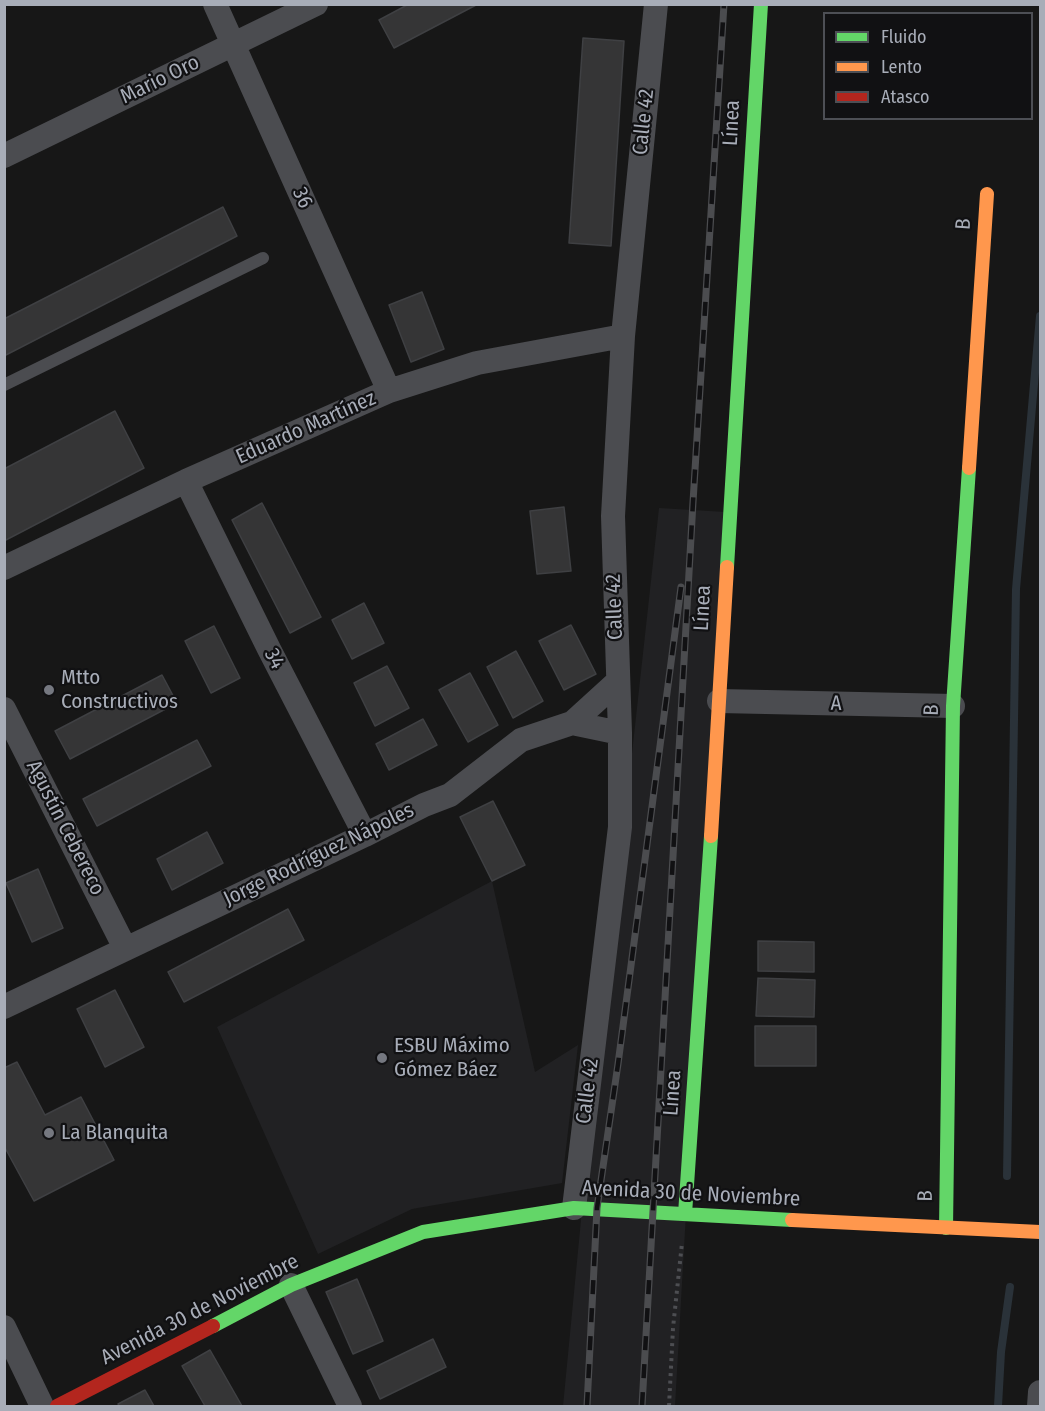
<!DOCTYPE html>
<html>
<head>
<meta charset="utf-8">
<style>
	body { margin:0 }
	#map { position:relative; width:1045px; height:1411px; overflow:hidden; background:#171717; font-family:"Fira Sans Condensed",sans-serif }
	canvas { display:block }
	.frame { position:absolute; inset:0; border:6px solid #a8adb8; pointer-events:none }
	.legend { position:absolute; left:823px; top:12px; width:210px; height:108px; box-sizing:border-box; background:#111113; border:2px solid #4d4f55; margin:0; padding:8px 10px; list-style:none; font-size:18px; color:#a8adb8 }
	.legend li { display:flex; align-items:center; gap:12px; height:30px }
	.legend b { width:30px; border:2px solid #4d4f55 }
</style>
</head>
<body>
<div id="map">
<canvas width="1045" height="1411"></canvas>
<div class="frame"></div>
<ul class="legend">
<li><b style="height:8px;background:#63d668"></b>Fluido</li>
<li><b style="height:8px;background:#ff974d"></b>Lento</li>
<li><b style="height:8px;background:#b3261e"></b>Atasco</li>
</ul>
</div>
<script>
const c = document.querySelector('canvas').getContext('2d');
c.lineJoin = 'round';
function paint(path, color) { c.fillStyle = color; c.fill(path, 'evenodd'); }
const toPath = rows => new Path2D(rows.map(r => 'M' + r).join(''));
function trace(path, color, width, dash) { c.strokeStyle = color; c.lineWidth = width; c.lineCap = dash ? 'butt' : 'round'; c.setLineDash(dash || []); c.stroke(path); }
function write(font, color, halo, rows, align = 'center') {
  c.font = font + ' "Fira Sans Condensed",sans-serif'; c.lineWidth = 4.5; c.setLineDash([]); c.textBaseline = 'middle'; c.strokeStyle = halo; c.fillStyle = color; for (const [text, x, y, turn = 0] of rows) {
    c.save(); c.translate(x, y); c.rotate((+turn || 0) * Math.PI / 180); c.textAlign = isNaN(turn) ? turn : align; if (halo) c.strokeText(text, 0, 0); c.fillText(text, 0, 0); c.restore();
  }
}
paint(toPath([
	[659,508,726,512,675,1406,563,1406,584,1189],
	[492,881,535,1072,578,1045,562,1183,412,1209,318,1254,217,1027]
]), '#212123');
trace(toPath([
	[1007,1176,1016,589,1040,316],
	[998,1406,1001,1352,1010,1287]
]), '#2a3239', 8);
const building = toPath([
	[409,4,478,4,394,48,379,20,409,4],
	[583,38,624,41,611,246,569,243,583,38],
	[223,207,237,236,4,356,4,319,223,207],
	[422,292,444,349,411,362,389,305,422,292],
	[115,411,144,468,4,541,4,469,115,411],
	[262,503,321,617,290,633,232,520,262,503],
	[564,507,571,571,537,574,530,511,564,507],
	[364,603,384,643,352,659,332,620,364,603],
	[571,625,596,674,564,690,539,641,571,625],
	[214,626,240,678,211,693,185,641,214,626],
	[516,651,543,701,513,718,487,667,516,651],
	[387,666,409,708,375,726,354,683,387,666],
	[470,673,498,725,468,742,439,690,470,673],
	[162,675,177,703,70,759,55,731,162,675],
	[423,719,437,745,389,770,376,744,423,719],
	[197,740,211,766,97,826,83,799,197,740],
	[493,801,525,865,492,881,460,817,493,801],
	[207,832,223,863,172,890,157,859,207,832],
	[38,869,63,928,32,942,6,883,38,869],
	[288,909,304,940,184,1002,168,972,288,909],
	[758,941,814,942,814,972,758,971,758,941],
	[758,978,815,980,814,1017,756,1016,758,978],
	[115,990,144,1047,105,1067,77,1009,115,990],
	[755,1026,816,1026,816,1066,755,1066,755,1026],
	[17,1062,45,1115,81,1097,114,1160,34,1201,4,1146,4,1068,17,1062],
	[357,1279,383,1341,353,1354,326,1292,357,1279],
	[433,1339,446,1367,380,1399,367,1371,433,1339],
	[210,1350,242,1406,205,1406,182,1366,210,1350],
	[145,1390,154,1406,119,1406,118,1404,145,1390]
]);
paint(building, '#353536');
trace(building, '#3f4043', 1.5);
trace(toPath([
	[669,1406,673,1328,682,1243]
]), '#4d4e52', 4, [3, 4.5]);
trace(toPath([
	[4,385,263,258]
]), '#4b4c50', 12);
trace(toPath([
	[215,4,389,391],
	[4,156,316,4],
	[186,481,269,649,365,835],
	[4,568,186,481,389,391,477,363,623,336],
	[719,701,953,706],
	[4,709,125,948],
	[572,723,620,733],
	[4,1007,365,835,424,805,450,795,521,740,572,723,617,682],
	[574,1208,620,827,620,733,613,516,623,336,656,4],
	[291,1285,350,1406],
	[4,1327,42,1406],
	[1039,1406,1040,1392]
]), '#4b4c50', 24);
trace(toPath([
	[727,567,761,4],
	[685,1214,711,836],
	[946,1228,953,706,969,468],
	[213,1326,291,1285,423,1232,574,1208,792,1220]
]), '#63d668', 14);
trace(toPath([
	[969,468,987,194],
	[711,836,727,567],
	[792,1220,1040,1232]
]), '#ff974d', 14);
trace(toPath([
	[57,1406,213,1326]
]), '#b3261e', 14);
const rail = toPath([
	[587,1406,597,1208,618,1064,681,587],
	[642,1406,693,502,724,4]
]);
trace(rail, '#4b4c4f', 7);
trace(rail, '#111113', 4.5, [14]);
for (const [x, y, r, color] of [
	[49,690,6,"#757880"],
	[382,1058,6,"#757880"],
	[49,1133,6,"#757880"]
]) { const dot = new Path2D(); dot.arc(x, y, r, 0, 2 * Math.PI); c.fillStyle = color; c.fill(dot); trace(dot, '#111113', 2); }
write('21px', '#a8adb8', '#111113', [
	["Mario Oro",160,80,-26],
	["Calle 42",644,122,-84],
	["Línea",732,123,-87],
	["36",302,198,66],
	["B",964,224,-86],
	["Eduardo Martínez",306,428,-24],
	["Calle 42",615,607,-92],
	["Línea",703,608,-87],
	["34",274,659,63],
	["A",836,704,1],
	["B",932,710,-88],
	["Agustín Cebereco",65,828,63],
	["Jorge Rodríguez Nápoles",319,855,-26],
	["Calle 42",588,1091,-83],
	["Línea",673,1093,-86],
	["Avenida 30 de Noviembre",691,1194,3],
	["B",926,1196,-89],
	["Avenida 30 de Noviembre",200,1310,-27]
]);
write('21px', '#a8adb8', '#111113', [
	["Mtto",61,678],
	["Constructivos",61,702],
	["ESBU Máximo",394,1046],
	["Gómez Báez",394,1070],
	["La Blanquita",61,1133]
], 'left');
</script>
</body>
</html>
